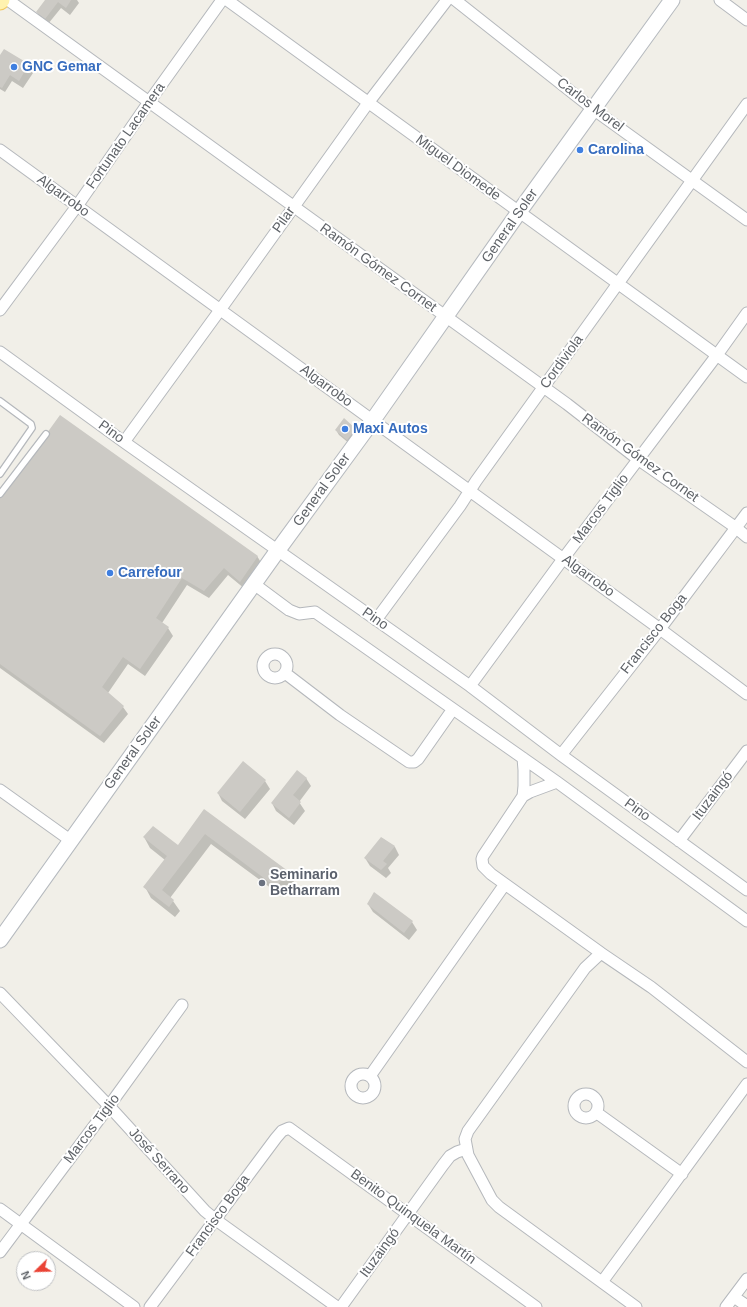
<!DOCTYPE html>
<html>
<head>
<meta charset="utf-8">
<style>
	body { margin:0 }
	#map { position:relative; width:747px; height:1307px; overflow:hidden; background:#f1efe8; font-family:Helvetica,sans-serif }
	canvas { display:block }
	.north { position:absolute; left:16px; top:1251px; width:40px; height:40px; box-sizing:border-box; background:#fff; border:1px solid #bfc1c3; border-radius:50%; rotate:247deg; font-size:11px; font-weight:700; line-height:16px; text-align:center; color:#5f6368 }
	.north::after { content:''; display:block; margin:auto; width:14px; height:18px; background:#ea4335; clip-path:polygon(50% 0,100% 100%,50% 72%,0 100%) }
</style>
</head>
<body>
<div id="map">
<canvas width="747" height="1307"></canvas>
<div class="north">N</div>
</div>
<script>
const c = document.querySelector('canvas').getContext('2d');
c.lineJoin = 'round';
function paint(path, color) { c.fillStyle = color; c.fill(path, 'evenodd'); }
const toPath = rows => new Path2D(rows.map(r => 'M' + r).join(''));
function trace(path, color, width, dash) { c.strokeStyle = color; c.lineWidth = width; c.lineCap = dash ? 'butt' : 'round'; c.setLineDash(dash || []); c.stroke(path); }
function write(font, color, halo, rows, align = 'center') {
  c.font = font + ' Helvetica,sans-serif'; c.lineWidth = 4; c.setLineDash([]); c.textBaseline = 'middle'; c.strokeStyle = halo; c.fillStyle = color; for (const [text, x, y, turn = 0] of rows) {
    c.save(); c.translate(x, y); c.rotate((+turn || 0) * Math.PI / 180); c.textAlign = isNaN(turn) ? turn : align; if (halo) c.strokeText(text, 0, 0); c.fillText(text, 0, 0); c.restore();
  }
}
paint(toPath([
	[46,0,77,0,79,3,70,15,61,8,48,24,40,17,37,12],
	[0,57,28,65,33,73,23,88,12,81,5,92,0,89],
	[354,428,357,434,350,444,339,435,336,430],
	[0,499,257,556,262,564,245,589,228,575,209,598,187,585,162,623,168,628,173,636,145,676,128,664,108,693,123,707,128,714,104,743,0,668],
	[306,778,311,786,299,802,305,811,294,825,276,811,272,803],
	[265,781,270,789,245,819,222,801,218,793],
	[204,811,288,872,294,882,283,897,211,844,170,898,173,901,180,911,175,917,151,898,145,887,165,860,150,848,144,837,178,847],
	[382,838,395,847,399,855,388,868,391,873,386,878,370,866,365,858],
	[375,894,412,922,417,930,409,940,373,912,368,904]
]), '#0003');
paint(toPath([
	[45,0,71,0,66,8,58,2,45,19,36,12],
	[4,49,29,64,19,81,10,75,2,88,0,87,0,55],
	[60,415,258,556,240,582,224,568,204,591,182,578,156,618,169,627,140,669,123,657,102,687,124,706,100,736,0,664,0,498],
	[344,418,355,428,354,431,347,440,335,430],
	[243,761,266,780,240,812,217,793],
	[297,770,307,778,293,795,301,802,289,818,271,803],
	[204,809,288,871,276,887,205,834,162,890,174,900,169,907,143,887,167,856,143,837,153,826,178,845],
	[381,837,395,846,383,861,387,864,381,870,364,858],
	[374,892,413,921,404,933,367,904]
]), '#cccac5');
const lane = toPath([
	[0,401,31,424,32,428,0,474],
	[0,494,46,434]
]);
const street = toPath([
	[8,0,567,404,639,460,735,527,747,537],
	[227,0,747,377],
	[455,0,593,109,747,220],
	[720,0,747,20],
	[0,150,660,629,747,694],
	[0,310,77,206,149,102,222,0],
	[0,352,124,442,470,686,561,755,747,890],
	[124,442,220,310,368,103,447,0],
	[254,584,289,610,299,614,315,612,557,782,747,921],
	[376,620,460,506,476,481,747,104],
	'263 666a12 12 0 1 1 24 0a12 12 0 1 1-24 0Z',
	[285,673,340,715,409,762,414,762,418,759,453,709],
	[470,686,563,559,717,355,747,313],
	[561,755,660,629,747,513],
	[523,758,524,770,524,786,523,796,530,792,557,782],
	[0,790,70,840],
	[523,796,483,856,482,859,483,866,491,874,601,953,651,987,747,1062],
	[679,841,747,751],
	[601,953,585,968,468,1131,465,1139,468,1155,492,1200,499,1207,636,1307],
	[0,993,109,1106,205,1211,216,1220,337,1307],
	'351 1086a12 12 0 1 1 24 0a12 12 0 1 1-24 0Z',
	[370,1076,505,884],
	'574 1106a12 12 0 1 1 24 0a12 12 0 1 1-24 0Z',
	[597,1113,682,1174],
	[0,1209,134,1307],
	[0,1252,109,1106,182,1005],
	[602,1282,747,1084],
	[734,1297,747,1306],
	[150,1307,276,1138,282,1131,289,1128,536,1307],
	[341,1307,443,1165,450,1156,457,1152,466,1149],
	[726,1307,747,1279]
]);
const secondary = toPath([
	[0,940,278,550,373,420,519,212,672,0]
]);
const primary = toPath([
	[0,1,1,0]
]);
trace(lane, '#b5b8bc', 8);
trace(street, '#b5b8bc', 13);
trace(secondary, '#b6babf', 17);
trace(primary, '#f2c960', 19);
trace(lane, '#fff', 5.5);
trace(street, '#fff', 11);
trace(secondary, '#fff', 15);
trace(primary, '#fff2af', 17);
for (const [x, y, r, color] of [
	[14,67,4,"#3f7fe0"],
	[580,150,4,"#3f7fe0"],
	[345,429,4,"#3f7fe0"],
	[110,573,4,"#3f7fe0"],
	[262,883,4,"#6b7280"]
]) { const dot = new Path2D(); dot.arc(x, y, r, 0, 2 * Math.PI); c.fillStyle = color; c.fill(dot); trace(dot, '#fff', 1.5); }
write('bold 14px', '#366cbe', '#fff', [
	["GNC Gemar",22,67],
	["Carolina",588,150],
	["Maxi Autos",353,429],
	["Carrefour",118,573]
], 'left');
write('14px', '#5f6368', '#fff', [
	["Carlos Morel",590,105,37],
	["Fortunato Lacamera",126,136,-55],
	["Miguel Diomede",458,168,36],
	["Algarrobo",63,196,36],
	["Pilar",284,220,-55],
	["General Soler",510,226,-55],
	["Ramón Gómez Cornet",378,268,36],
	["Cordiviola",562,362,-54],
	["Algarrobo",326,386,36],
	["Pino",111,432,36],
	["Ramón Gómez Cornet",640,458,36],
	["General Soler",322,490,-54],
	["Marcos Tiglio",601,509,-53],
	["Algarrobo",588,576,36],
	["Pino",375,619,35],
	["Francisco Boga",654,634,-52],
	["General Soler",133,753,-54],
	["Ituzaingó",713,796,-53],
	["Pino",637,810,36],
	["Marcos Tiglio",92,1129,-53],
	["José Serrano",159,1161,48],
	["Francisco Boga",218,1216,-54],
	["Benito Quinquela Martín",413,1217,36],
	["Ituzaingó",380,1253,-54]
]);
write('bold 14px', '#5b616d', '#fff', [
	["Seminario",270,875],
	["Betharram",270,891]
], 'left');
</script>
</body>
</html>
